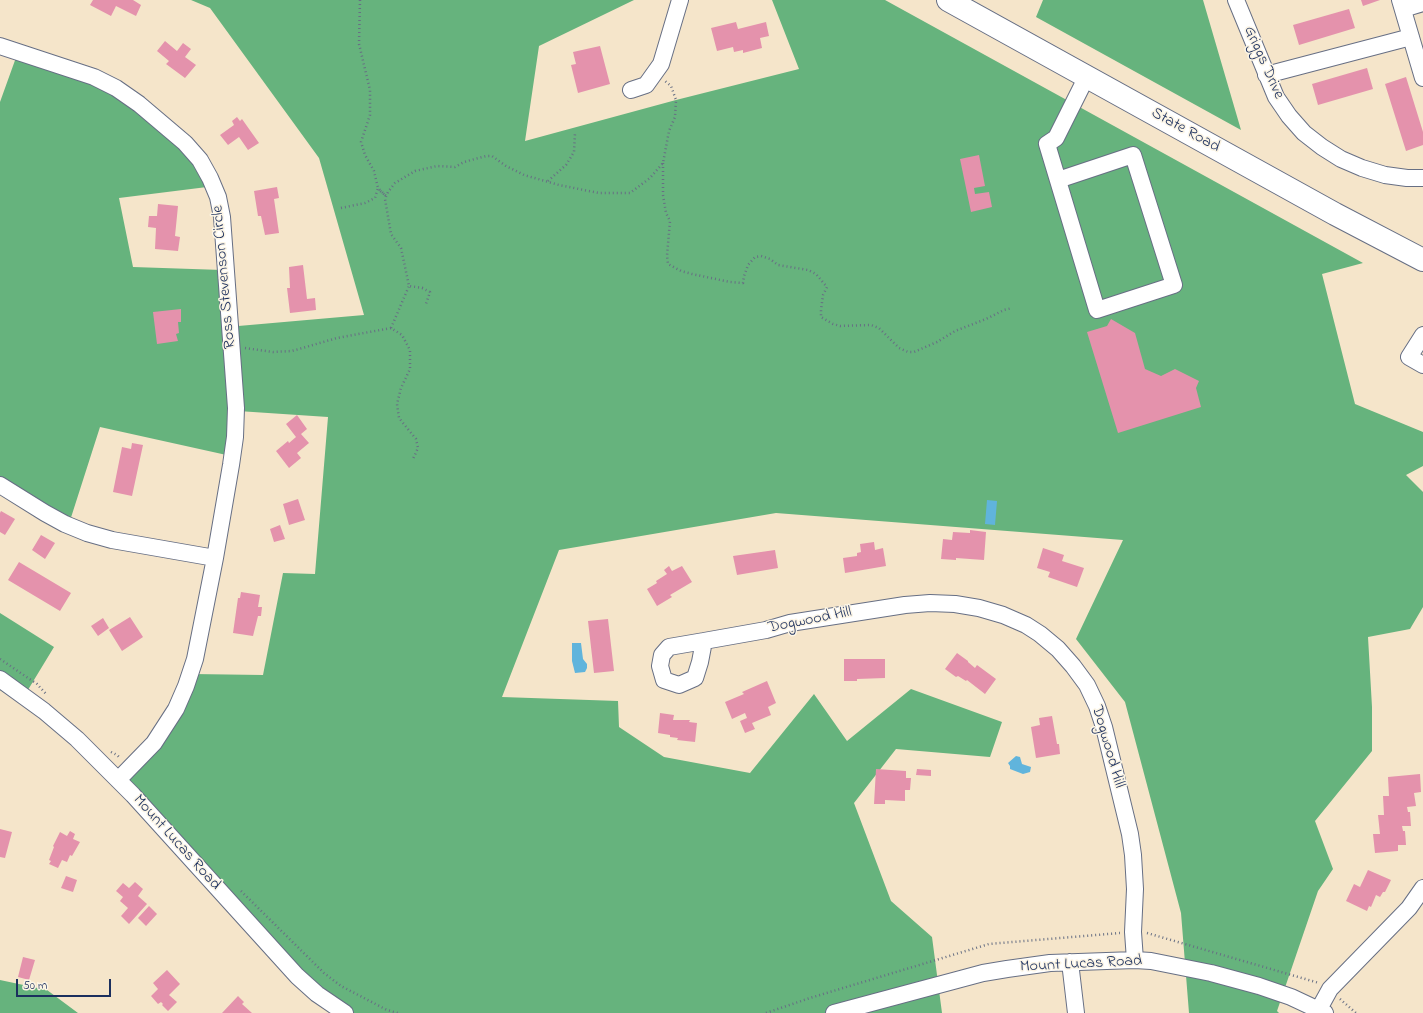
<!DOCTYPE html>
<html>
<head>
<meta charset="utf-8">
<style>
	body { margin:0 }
	#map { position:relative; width:1423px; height:1013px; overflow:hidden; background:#f5e5ca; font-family:"Indie Flower",sans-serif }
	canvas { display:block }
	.scale { position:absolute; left:16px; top:979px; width:95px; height:18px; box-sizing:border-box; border:2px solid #1b2f5e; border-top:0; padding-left:5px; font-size:12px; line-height:14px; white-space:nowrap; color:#1b2f5e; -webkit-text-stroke:3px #fcf5e5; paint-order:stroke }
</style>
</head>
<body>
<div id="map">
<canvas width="1423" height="1013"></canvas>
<div class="scale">50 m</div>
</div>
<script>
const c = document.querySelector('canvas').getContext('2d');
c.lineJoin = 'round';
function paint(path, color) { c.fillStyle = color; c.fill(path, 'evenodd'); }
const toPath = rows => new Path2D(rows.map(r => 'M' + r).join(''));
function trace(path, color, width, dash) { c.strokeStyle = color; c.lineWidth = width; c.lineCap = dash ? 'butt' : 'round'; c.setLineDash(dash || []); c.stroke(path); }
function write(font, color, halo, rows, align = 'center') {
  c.font = font + ' "Indie Flower",sans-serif'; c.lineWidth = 3; c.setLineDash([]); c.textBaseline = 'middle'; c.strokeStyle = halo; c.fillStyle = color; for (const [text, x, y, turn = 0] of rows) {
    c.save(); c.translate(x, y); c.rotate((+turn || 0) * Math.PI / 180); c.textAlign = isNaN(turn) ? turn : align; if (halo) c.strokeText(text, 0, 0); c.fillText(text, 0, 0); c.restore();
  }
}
paint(toPath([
	[191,0,634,0,539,46,525,141,676,100,799,69,772,0,885,0,1363,263,1322,274,1355,404,1423,432,1423,466,1406,475,1423,492,1423,607,1410,629,1368,637,1372,707,1372,751,1315,821,1333,869,1318,891,1277,1011,1279,1013,1189,1013,1181,913,1125,702,1076,639,1123,540,776,513,559,550,502,697,618,701,619,727,664,757,750,773,814,694,847,741,911,689,1002,722,990,757,896,749,854,803,891,901,932,937,942,1013,353,1013,332,1004,114,786,192,674,263,675,283,573,315,574,328,417,238,411,231,456,100,427,67,530,0,490,0,102,18,52,128,101,188,155,207,187,119,198,133,267,222,270,227,327,364,315,319,158,210,8],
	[1043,0,1203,0,1241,130,1036,17],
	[0,613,54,647,20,703,0,690],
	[0,980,47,990,78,1013,0,1013]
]), '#66b37d');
paint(toPath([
	[987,500,997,501,995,525,985,524],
	[572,643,581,643,583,659,587,664,587,668,585,672,575,673,572,661],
	[1016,756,1020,757,1022,764,1031,767,1030,772,1023,774,1010,769,1010,766,1008,763]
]), '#60b4dc');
paint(toPath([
	[93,0,133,0,141,5,136,16,116,6,111,16,90,5],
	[1361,0,1380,0,1363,6],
	[1349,9,1355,28,1299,45,1293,25],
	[736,22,738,29,766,22,769,36,760,38,762,48,743,53,743,50,734,52,733,47,717,51,711,28],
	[165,41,177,51,183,43,191,49,185,57,196,65,185,78,166,64,169,61,157,51],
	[600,46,610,84,578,93,571,65,576,64,573,52],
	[1367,68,1373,89,1318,105,1312,84],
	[1406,77,1423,132,1423,145,1406,151,1385,84],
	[237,117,240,121,242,119,259,143,248,150,239,137,228,145,220,135,234,125,232,121],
	[979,155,985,186,974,188,975,194,989,192,992,207,971,212,960,159],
	[277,187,279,198,274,199,279,233,265,235,261,216,258,216,254,191],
	[158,204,178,206,175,236,180,237,178,251,155,249,156,228,148,227,149,216,157,216],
	[303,265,307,299,315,298,316,310,290,313,287,288,290,288,289,267],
	[181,309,181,322,178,322,179,333,176,334,178,341,157,344,153,312],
	[1111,319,1135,333,1145,369,1161,376,1175,369,1199,381,1196,388,1201,407,1118,433,1087,332,1107,326],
	[297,415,307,429,301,434,309,443,297,453,301,458,289,468,276,451,288,441,289,443,296,437,286,424],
	[132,443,143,445,132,496,113,492,122,447,131,449],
	[298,499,305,520,289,525,283,504],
	[1,511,15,519,5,535,0,532,0,513],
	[280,525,285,539,274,542,270,529],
	[970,530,986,532,984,560,956,558,956,560,941,559,943,539,952,540,953,532,970,533],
	[41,535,55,543,45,559,32,550],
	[874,542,875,550,883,548,886,566,845,573,843,558,857,556,857,553,861,552,860,544],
	[1043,548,1064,555,1062,561,1084,568,1077,587,1048,577,1050,572,1037,568],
	[775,550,778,568,737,575,733,556],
	[19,562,71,593,60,611,8,580],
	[669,566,672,571,682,566,692,582,670,595,672,597,657,606,647,589,657,583,656,581,667,574,664,570],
	[241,592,260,595,258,607,262,607,261,616,258,616,253,636,233,633,238,598,240,598],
	[130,617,143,637,122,651,109,630],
	[103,618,109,628,98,636,91,626],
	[608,619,614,671,594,673,588,621],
	[957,653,968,661,968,662,975,668,977,665,996,679,985,694,967,680,966,681,958,676,956,677,945,669],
	[844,659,885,659,885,678,857,679,857,681,844,681],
	[767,681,776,703,768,707,771,715,752,723,755,729,745,733,740,721,747,718,745,713,732,719,725,702,744,694,742,692],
	[660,713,674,715,673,720,690,720,689,722,697,723,695,742,677,740,678,738,670,737,670,735,658,733],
	[1052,716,1057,744,1059,744,1060,754,1036,758,1031,727,1040,725,1039,718],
	[876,769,906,771,906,778,911,778,910,790,905,790,905,801,885,800,885,804,874,804],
	[917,769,931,770,931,776,916,775],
	[1420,774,1421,792,1414,793,1416,806,1407,807,1408,812,1410,812,1411,826,1402,826,1403,831,1405,831,1406,845,1398,845,1398,851,1375,853,1373,834,1380,834,1378,815,1384,815,1383,796,1389,796,1388,777],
	[0,829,12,832,5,858,0,857],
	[70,831,75,834,73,839,80,842,72,856,70,855,67,862,62,860,58,868,49,864,51,861,49,860,54,847,53,846,60,832,67,836],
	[1368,870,1391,880,1385,892,1383,892,1380,897,1376,895,1371,907,1369,906,1367,911,1346,901,1354,884,1360,887],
	[66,876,77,880,73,892,61,888],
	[135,882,143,889,138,896,147,904,129,924,121,916,128,908,120,901,123,897,116,891,123,883,129,888],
	[149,906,157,914,146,926,138,918],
	[23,957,35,960,29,980,18,977],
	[167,970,180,984,169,995,177,1002,168,1011,162,1005,163,1004,161,1002,158,1004,151,996,158,989,153,983],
	[238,996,244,1002,242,1004,252,1013,222,1013]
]), '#e492ac');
const minor = toPath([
	[1236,0,1276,97,1289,116,1304,133,1322,147,1341,159,1362,168,1385,175,1407,178,1423,178],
	[1400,0,1423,78],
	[1403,9,1423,3],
	[0,46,94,77,116,88,139,104,185,143,200,160,210,178,218,197,222,217,236,408,235,437,231,465,215,558,195,659,186,686,176,709,154,743,118,780],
	[1266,75,1411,37],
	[631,90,646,85,661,64,680,0],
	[1058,180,1133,155,1174,285,1097,310,1047,144,1056,138,1087,76],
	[1423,335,1409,357,1423,365],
	[0,485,45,513,65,524,87,533,112,540,215,558],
	[704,641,766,630,790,623,905,605,930,603,955,604,979,608,1003,615,1026,625,1040,634,1058,649,1073,666,1087,685,1097,706,1104,727,1130,834,1133,855,1135,889,1133,932,1135,960],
	[704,641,700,662,695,678,679,685,664,680,660,666,662,655,669,647,704,641],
	[0,679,44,711,77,739,133,795,297,976,317,994,345,1013],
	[1070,962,1076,1013],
	[1319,1009,1330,989,1409,908,1423,888],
	[834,1013,983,973,1007,969,1050,963,1135,960,1151,961,1211,973,1259,986,1291,997,1325,1013]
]);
const highway = toPath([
	[948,0,1335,214,1423,260]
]);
trace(minor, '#676f84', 18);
trace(highway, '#676f84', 24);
trace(toPath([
	[360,0,359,44,370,90,370,115,361,142,365,155,374,171,378,188],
	[663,163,663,195,666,213,670,221,667,256,668,264,681,271,692,274,730,282,743,283,744,276,748,265,755,257,761,256,770,259,778,265,808,270,816,274,827,287,823,295,821,310,821,317,833,324,840,326,871,325,879,328,899,348,908,352,914,352,937,342,955,331,986,319,1004,310,1012,308],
	[548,181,566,165,574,152,575,133],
	[341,208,365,203,375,198,378,188,386,196,378,189],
	[422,288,430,292,426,304],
	[423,288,409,286,401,248,391,234,385,199,388,192,395,183,415,171,437,166,455,167,464,162,486,156,492,156,506,166,524,175,559,185,599,193,630,193,650,178,663,163,669,131,675,117,676,100,671,86,665,81],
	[391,328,409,286],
	[245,348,273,352,292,351,337,338,391,328,402,335,410,350,410,369,401,388,397,404,399,418,416,439,418,448,413,459],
	[0,659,37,684,47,695],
	[111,752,117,755,120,758],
	[241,891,324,973,341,986,387,1010,398,1013],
	[1147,933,1319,983],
	[1340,999,1356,1013],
	[766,1013,810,998,989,944,1120,933]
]), '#676f84', 2.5, [1, 3]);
trace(minor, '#fff', 16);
trace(highway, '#fff', 22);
write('16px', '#1b2f5e', '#fcf5e5', [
	["Griggs Drive",1263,63,66],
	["State Road",1185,131,29],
	["Ross Stevenson Circle",225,277,-95],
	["Dogwood Hill",810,621,-11],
	["Dogwood Hill",1107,747,74],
	["Mount Lucas Road",176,843,48],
	["Mount Lucas Road",1081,965,-3]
]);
</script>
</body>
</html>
